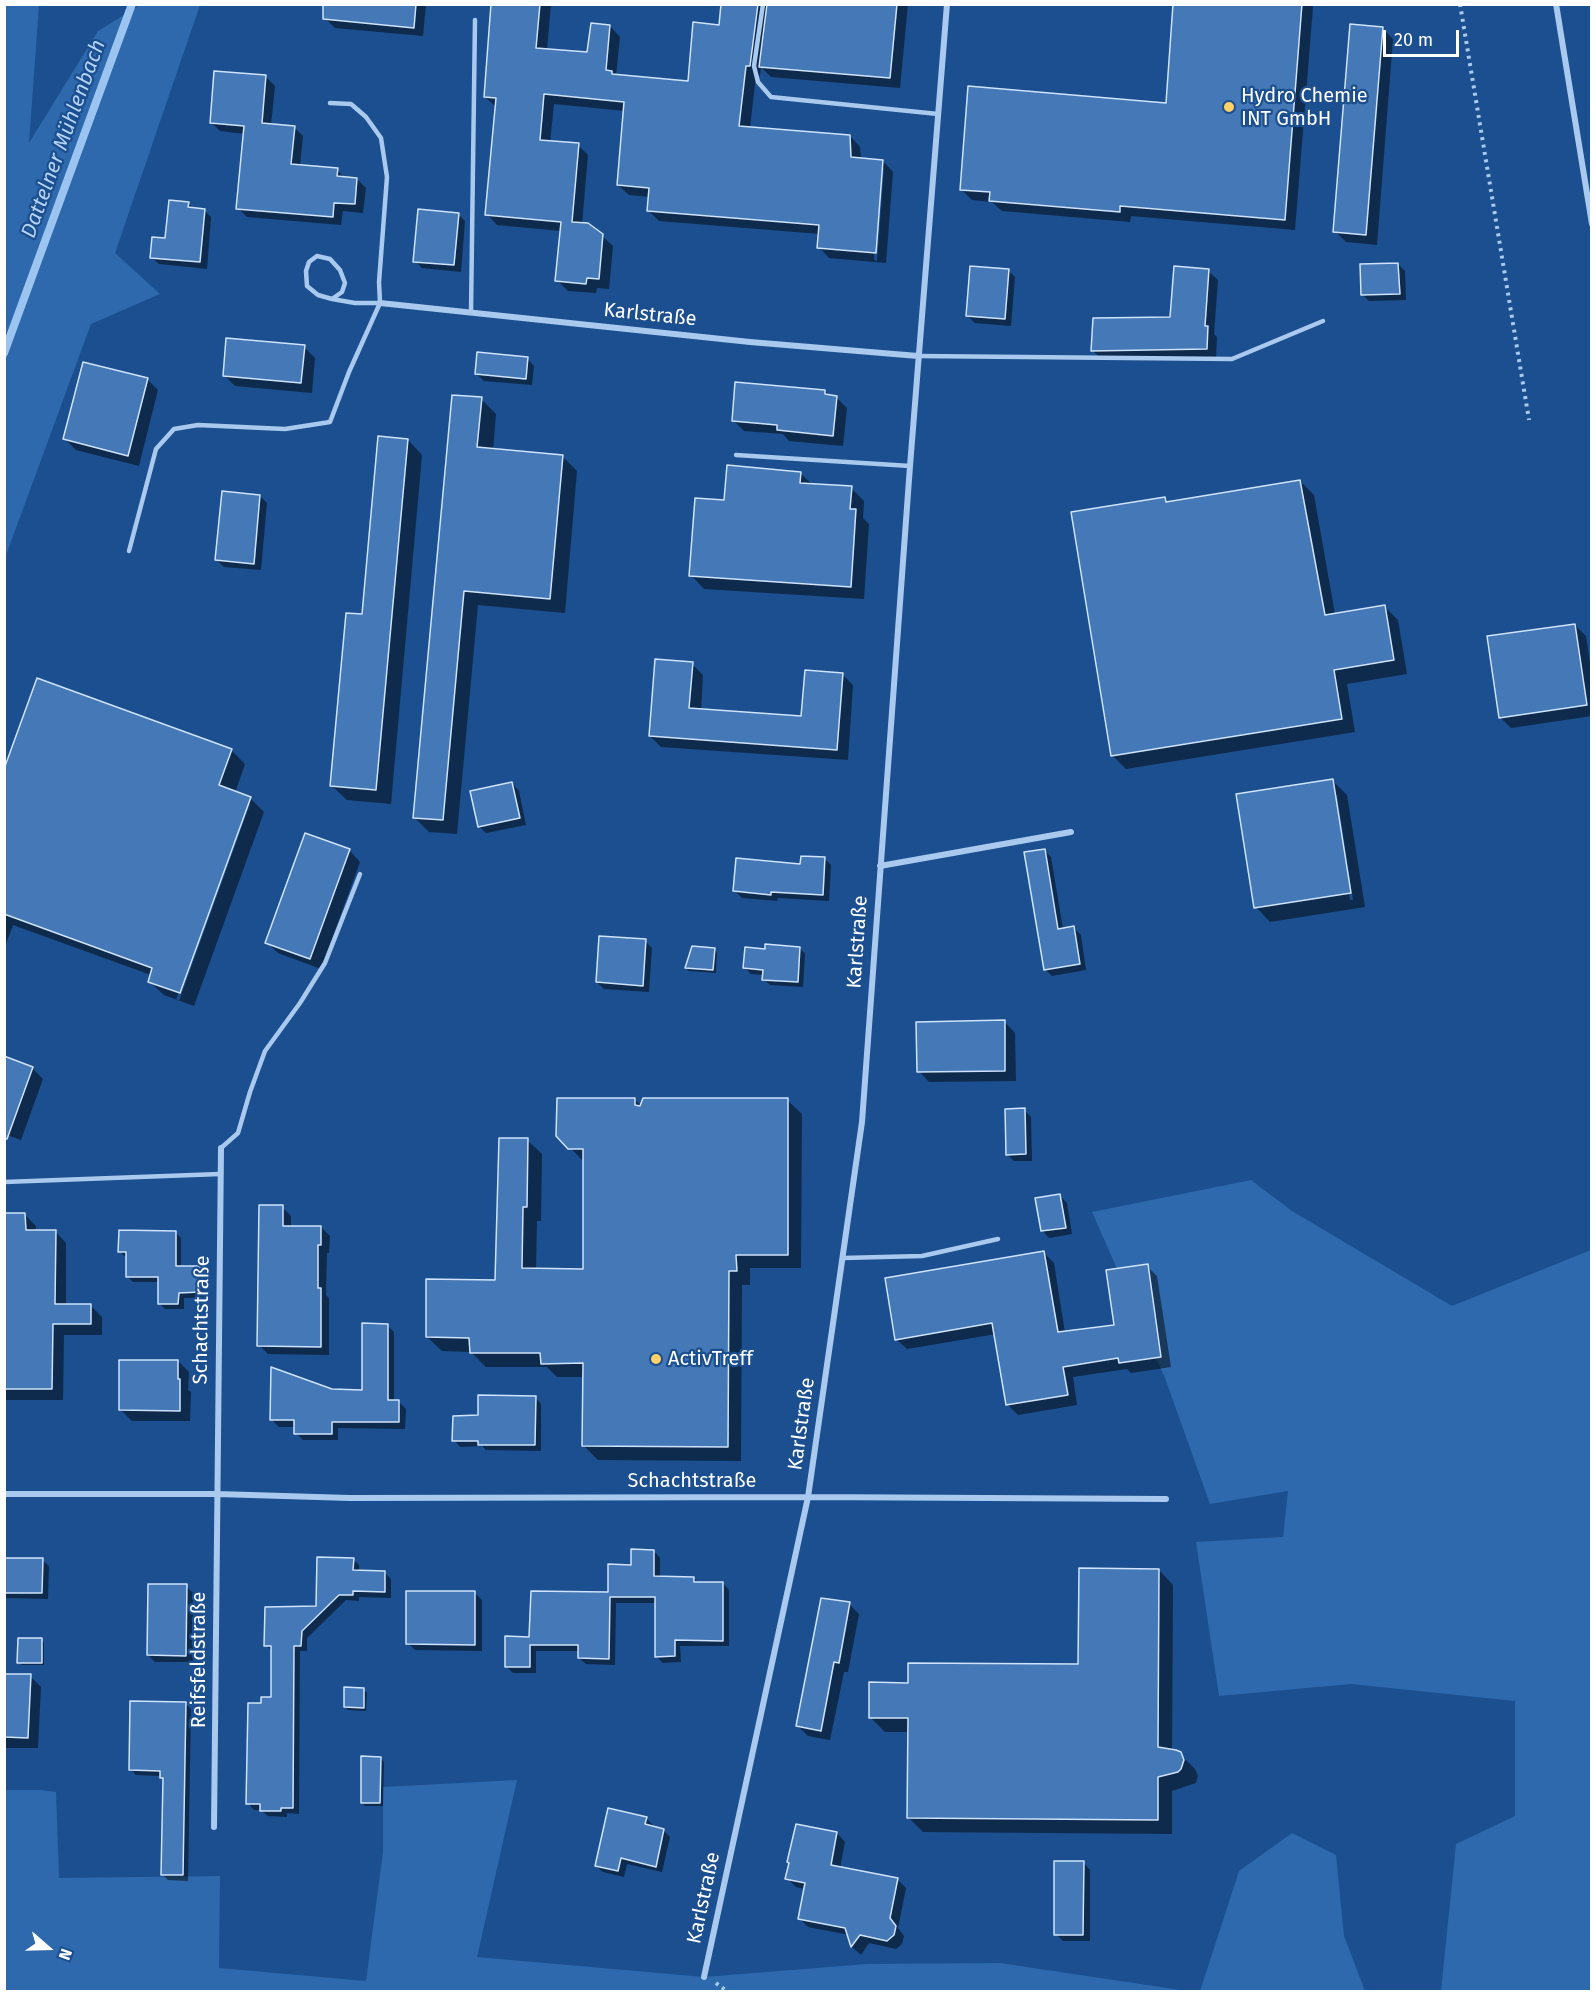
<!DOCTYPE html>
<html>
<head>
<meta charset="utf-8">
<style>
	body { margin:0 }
	#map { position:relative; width:1596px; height:1996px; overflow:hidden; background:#1b4f8f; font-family:"Fira Sans",sans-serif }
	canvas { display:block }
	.frame { position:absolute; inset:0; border:6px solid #fff; pointer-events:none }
	.north { position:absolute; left:18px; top:1918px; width:60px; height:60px; -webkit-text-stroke:4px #1b4f8f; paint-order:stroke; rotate:110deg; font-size:16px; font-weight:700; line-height:24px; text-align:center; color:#fff }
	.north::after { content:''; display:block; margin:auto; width:21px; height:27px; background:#fff; clip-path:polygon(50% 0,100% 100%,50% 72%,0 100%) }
	.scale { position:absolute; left:1383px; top:30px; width:76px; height:27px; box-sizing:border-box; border:3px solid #fff; border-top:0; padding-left:8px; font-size:18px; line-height:21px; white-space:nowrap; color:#fff; -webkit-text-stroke:4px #1b4f8f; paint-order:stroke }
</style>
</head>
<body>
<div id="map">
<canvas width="1596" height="1996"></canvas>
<div class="frame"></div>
<div class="north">N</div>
<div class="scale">20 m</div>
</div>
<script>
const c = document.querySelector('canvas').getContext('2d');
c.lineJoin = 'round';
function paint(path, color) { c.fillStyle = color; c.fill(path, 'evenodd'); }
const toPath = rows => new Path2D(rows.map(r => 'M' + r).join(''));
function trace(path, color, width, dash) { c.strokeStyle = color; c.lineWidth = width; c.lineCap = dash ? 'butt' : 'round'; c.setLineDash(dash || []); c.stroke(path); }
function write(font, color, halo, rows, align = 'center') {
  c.font = font + ' "Fira Sans",sans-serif'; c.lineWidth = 4.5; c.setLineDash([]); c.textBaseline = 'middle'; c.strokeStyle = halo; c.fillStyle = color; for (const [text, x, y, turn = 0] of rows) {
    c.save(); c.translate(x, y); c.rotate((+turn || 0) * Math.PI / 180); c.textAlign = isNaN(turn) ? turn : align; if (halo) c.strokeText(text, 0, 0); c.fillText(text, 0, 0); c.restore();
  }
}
paint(toPath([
	[5,4,39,5,29,143,98,31,140,5,200,5,115,253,160,294,91,324,5,558],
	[1251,1180,1292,1211,1452,1306,1591,1250,1591,1991,1441,1991,1456,1844,1515,1816,1515,1701,1351,1684,1219,1696,1196,1542,1283,1537,1288,1491,1210,1504,1165,1378,1092,1212],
	[517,1780,477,1957,704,1977,867,1964,1000,1963,1187,1991,5,1991,4,1790,41,1790,56,1792,59,1878,220,1876,219,1968,366,1981,383,1852,383,1787],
	[1292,1833,1336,1855,1344,1936,1365,1991,1200,1991,1239,1871]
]), '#2e69ad');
paint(toPath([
	[328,4,426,4,423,36,335,28,326,19],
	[493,4,551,4,547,50,589,53,610,26,620,37,616,76,690,83,721,26,723,4,908,4,900,88,771,77,761,67,760,76,756,75,750,128,850,136,860,147,861,159,883,161,893,172,886,263,829,258,819,247,820,234,659,221,649,211,650,197,629,195,618,185,625,111,554,104,550,143,578,145,588,155,582,224,602,236,613,246,609,289,597,288,596,293,568,291,557,280,561,231,497,225,487,214,497,108,485,97],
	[881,168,884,168,877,261,874,260],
	[1175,4,1310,4,1313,7,1295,230,1131,216,1130,222,1002,211,992,202,972,200,961,189,1167,104],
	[1382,28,1393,39,1377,245,1346,242,1335,231],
	[266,77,275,86,271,125,294,127,303,136,300,166,337,170,345,178,357,179,366,188,363,213,343,211,341,225,247,217,238,208,245,134,220,131,211,122],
	[188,203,194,209,204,210,211,217,207,269,159,264,151,257,167,239],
	[458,214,465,221,461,272,422,268,415,261],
	[1398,264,1405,271,1406,300,1369,301,1362,294],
	[1008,270,1015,277,1011,326,975,323,968,316],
	[1208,271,1218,280,1214,334,1217,337,1216,358,1103,360,1093,351,1171,318],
	[304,347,315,358,312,393,235,386,224,375],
	[527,358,534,366,532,385,484,381,477,374],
	[147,379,158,390,139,466,76,450,65,439],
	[825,391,830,396,836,397,847,408,843,446,789,441,783,434,744,431,733,420],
	[481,399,496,414,493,450,563,457,577,471,565,613,478,605,457,834,429,832,414,817],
	[408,440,422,455,391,804,347,800,332,786,363,616],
	[800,473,813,485,851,488,864,501,863,518,869,524,864,599,704,589,691,575,726,502],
	[1300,481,1314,495,1335,614,1384,606,1398,620,1407,674,1347,684,1355,732,1126,769,1113,756,1164,498,1169,503],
	[260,496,267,503,261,570,224,567,217,560],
	[1575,625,1586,636,1592,677,1592,716,1511,728,1500,717],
	[692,664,703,675,701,711,802,718,842,674,853,685,848,760,661,747,650,736],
	[231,750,245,764,235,793,250,798,264,812,194,1006,164,995,149,981,151,975,13,925,4,949,4,773],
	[247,804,250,804,179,1001,176,1000],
	[1332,780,1347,795,1365,907,1270,922,1256,907],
	[1334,795,1337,795,1353,900,1350,900],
	[512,783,519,791,526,825,486,833,479,826],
	[306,835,350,851,360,862,321,969,278,953,267,942],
	[1044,850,1051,857,1063,929,1074,928,1081,935,1086,970,1052,976,1045,969],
	[824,858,831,865,829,901,778,898,777,901,742,898,735,891],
	[645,941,652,948,649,992,604,989,597,982],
	[800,948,805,954,803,987,770,985,764,979,764,975,751,974,745,968,766,950],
	[714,949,717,952,716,973,689,971,686,968],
	[1005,1022,1015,1033,1016,1081,929,1082,919,1071],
	[32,1068,43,1079,21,1140,4,1134],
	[634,1099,642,1106,787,1100,802,1114,801,1268,750,1268,750,1285,742,1285,741,1461,598,1460,584,1446,584,1377,557,1377,547,1367,486,1367,471,1352,442,1351,427,1337,497,1282,527,1140,542,1154,541,1221,537,1221,536,1270,585,1271,584,1162,558,1135],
	[1024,1110,1031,1117,1032,1161,1014,1161,1007,1154],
	[1060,1196,1067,1203,1072,1234,1049,1238,1042,1230],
	[282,1207,291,1216,291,1227,321,1227,330,1236,329,1253,327,1253,326,1295,329,1298,329,1355,268,1354,259,1345],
	[4,1215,25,1215,36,1226,36,1231,55,1231,66,1243,66,1305,90,1305,102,1317,102,1335,64,1335,63,1400,4,1400],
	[175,1232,181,1238,181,1267,199,1267,205,1273,205,1298,184,1298,184,1309,165,1309,159,1303,159,1282,133,1282,127,1276,127,1258,120,1252],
	[1044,1253,1054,1263,1065,1333,1115,1326,1147,1266,1157,1276,1171,1367,1131,1373,1127,1369,1073,1377,1077,1405,1018,1415,1007,1404,996,1334,907,1349,896,1339],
	[387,1325,394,1332,394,1402,399,1402,406,1409,405,1429,338,1428,338,1440,303,1440,296,1433,296,1427,279,1427,272,1420,331,1391,363,1391],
	[178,1361,189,1372,188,1390,191,1392,190,1421,132,1421,121,1410],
	[535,1397,541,1404,541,1451,486,1450,482,1446,460,1447,454,1440,480,1417],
	[654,1551,660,1558,660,1578,694,1578,699,1584,723,1583,729,1590,729,1646,680,1646,681,1662,663,1663,656,1656,656,1603,616,1603,615,1665,586,1664,579,1658,579,1651,536,1651,536,1673,513,1673,507,1667,531,1638,610,1593,632,1566],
	[353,1559,359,1565,359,1572,385,1573,391,1579,391,1598,359,1597,359,1601,346,1600,307,1638,307,1651,300,1651,299,1814,287,1813,287,1817,268,1816,261,1810,254,1810,248,1803,263,1704,272,1698,273,1652,266,1645,318,1608],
	[4,1560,42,1560,49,1566,48,1599,4,1598],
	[1159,1570,1173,1585,1172,1752,1180,1754,1195,1769,1198,1776,1196,1783,1172,1791,1172,1834,923,1832,909,1818,909,1732,885,1732,870,1717,1080,1666],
	[186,1586,193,1593,193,1662,155,1662,148,1655],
	[475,1593,482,1600,482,1651,415,1650,408,1643],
	[849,1604,859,1614,848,1672,844,1672,830,1740,808,1736,798,1726],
	[41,1639,44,1643,44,1665,22,1665,19,1662],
	[4,1676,30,1676,41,1687,38,1748,4,1748],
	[364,1690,367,1693,366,1711,348,1710,345,1707],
	[185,1703,191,1709,188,1881,168,1880,163,1875,165,1781,161,1776,136,1775,130,1769],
	[381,1758,384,1762,383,1806,365,1806,362,1803],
	[646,1818,653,1825,652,1828,663,1830,670,1837,662,1872,627,1864,624,1877,603,1872,596,1866],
	[837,1833,845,1842,840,1868,897,1879,906,1888,898,1928,904,1936,902,1944,896,1949,869,1943,861,1955,852,1947,849,1935,808,1927,799,1918,805,1889,796,1887,787,1878],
	[1083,1862,1090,1870,1090,1941,1063,1941,1056,1934]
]), '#0007');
trace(toPath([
	[4,353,132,4]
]), '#9cc4f0', 8);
const building = toPath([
	[323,4,416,4,414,28,323,19,323,4],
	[491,4,540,4,536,48,587,52,591,23,610,25,606,70,612,71,612,74,688,81,693,22,719,25,721,4,758,4,750,66,746,66,739,126,850,135,851,157,883,160,876,253,817,248,819,225,647,211,649,188,617,185,624,102,544,94,540,140,579,143,572,222,588,223,603,234,599,279,587,278,586,284,555,281,561,222,485,215,496,98,484,97,491,4],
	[767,4,897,4,890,78,759,67,767,4],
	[1173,4,1302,4,1285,220,1120,206,1120,212,989,201,990,192,960,190,968,86,1166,103,1173,4],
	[1350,24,1383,27,1366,235,1333,232,1350,24],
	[214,71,266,75,262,123,295,126,291,164,338,168,337,176,357,178,355,204,334,203,333,217,236,209,244,126,210,123,214,71],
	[169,200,189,202,188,207,205,209,200,262,150,258,152,237,165,238,169,200],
	[418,209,459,213,454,265,413,262,418,209],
	[1398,263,1400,294,1361,295,1360,264,1398,263],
	[970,266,1009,269,1005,319,966,316,970,266],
	[1174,266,1209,269,1205,326,1208,326,1207,349,1091,351,1093,318,1170,317,1174,266],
	[226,338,305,345,301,383,223,376,226,338],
	[477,352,528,357,526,379,475,374,477,352],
	[83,362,148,378,128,456,63,439,83,362],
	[735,382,825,390,825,394,837,396,833,436,777,430,777,425,732,421,735,382],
	[452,395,482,397,477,447,563,455,550,599,464,591,443,820,413,818,452,395],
	[378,436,408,439,376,790,330,786,346,613,362,614,378,436],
	[727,465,801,472,800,483,852,486,850,509,856,509,851,587,689,576,695,498,724,500,727,465],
	[1300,480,1325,615,1385,605,1394,660,1334,670,1342,719,1111,756,1071,512,1165,497,1166,502,1300,480],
	[222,491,260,495,254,564,215,560,222,491],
	[1575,624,1587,705,1499,718,1487,636,1575,624],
	[655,659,693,662,689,708,801,716,805,670,843,673,837,750,649,736,655,659],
	[37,678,232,749,219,785,251,797,180,993,148,982,152,968,4,914,4,769,37,678],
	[1333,779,1351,893,1254,908,1236,794,1333,779],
	[512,782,520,818,478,827,470,791,512,782],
	[305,833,350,849,310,959,265,943,305,833],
	[1045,849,1058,929,1074,926,1080,964,1044,970,1024,852,1045,849],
	[801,856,825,857,823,895,771,892,771,895,733,891,736,858,800,864,801,856],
	[599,936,646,939,643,986,596,982,599,936],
	[765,944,800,947,798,982,762,980,763,970,743,968,745,947,765,949,765,944],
	[692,946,715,948,713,970,685,968,692,946],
	[1005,1020,1005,1071,917,1072,916,1022,1005,1020],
	[4,1056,33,1067,7,1139,4,1139,4,1056],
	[557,1098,635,1098,635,1105,640,1106,643,1098,788,1098,788,1255,736,1255,737,1271,729,1271,728,1447,582,1446,583,1363,541,1364,540,1353,470,1353,469,1338,426,1337,426,1279,495,1280,499,1138,528,1138,527,1207,523,1207,522,1268,583,1269,583,1149,568,1149,556,1136,557,1098],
	[1025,1108,1026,1154,1006,1155,1005,1109,1025,1108],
	[1060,1194,1066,1228,1041,1231,1035,1198,1060,1194],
	[259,1205,283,1205,283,1226,321,1226,321,1245,318,1245,318,1288,321,1288,321,1347,257,1346,259,1205],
	[4,1213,25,1213,26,1230,56,1230,55,1304,91,1304,91,1324,53,1324,52,1389,4,1389,4,1213],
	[119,1230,176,1231,176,1266,200,1266,200,1292,179,1293,178,1304,158,1304,158,1277,126,1277,126,1252,118,1252,119,1230],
	[1044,1251,1058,1332,1114,1325,1106,1270,1148,1264,1161,1357,1119,1363,1118,1358,1063,1367,1068,1395,1006,1405,992,1323,895,1340,885,1278,1044,1251],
	[362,1323,388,1324,388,1400,399,1400,399,1422,332,1422,332,1434,294,1434,294,1420,270,1420,271,1367,332,1389,362,1390,362,1323],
	[119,1360,178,1360,178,1379,180,1379,180,1411,119,1410,119,1360],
	[478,1395,536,1396,535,1445,478,1445,478,1441,452,1441,453,1416,478,1415,478,1395],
	[631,1549,654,1550,654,1576,694,1577,694,1582,723,1582,723,1641,675,1640,675,1656,655,1657,655,1597,610,1597,609,1659,578,1658,578,1645,530,1645,530,1667,505,1667,505,1636,529,1637,531,1591,608,1592,608,1564,631,1565,631,1549],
	[317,1557,354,1558,353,1570,385,1571,385,1592,353,1591,353,1595,339,1595,302,1631,301,1646,294,1646,293,1808,281,1808,281,1811,260,1811,260,1804,246,1804,248,1703,261,1703,261,1697,271,1697,271,1646,264,1646,265,1607,316,1606,317,1557],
	[4,1558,43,1558,42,1593,4,1593,4,1558],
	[1079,1568,1159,1569,1158,1747,1176,1750,1181,1752,1184,1760,1181,1769,1178,1772,1158,1777,1158,1820,907,1818,908,1718,869,1718,869,1682,908,1683,908,1663,1078,1664,1079,1568],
	[148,1584,187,1584,186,1656,147,1655,148,1584],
	[406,1591,475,1591,475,1645,406,1644,406,1591],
	[821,1598,850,1602,839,1663,834,1662,821,1731,796,1726,821,1598],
	[18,1638,42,1638,42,1663,17,1663,18,1638],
	[4,1674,31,1674,28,1738,4,1737,4,1674],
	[344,1687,364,1688,364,1708,344,1707,344,1687],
	[130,1701,186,1702,183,1875,161,1875,163,1778,160,1778,160,1771,129,1770,130,1701],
	[361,1756,381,1757,380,1803,361,1803,361,1756],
	[608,1808,647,1817,645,1824,664,1829,656,1867,621,1858,618,1871,595,1866,608,1808],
	[796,1824,837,1832,831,1865,898,1878,890,1918,896,1926,894,1935,887,1941,860,1935,851,1947,845,1928,798,1919,805,1883,785,1879,789,1863,787,1862,796,1824],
	[1054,1861,1084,1861,1083,1935,1054,1935,1054,1861]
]);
paint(building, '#4478b7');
trace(building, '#cfe3fa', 1.5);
trace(toPath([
	[1460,4,1529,420],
	[716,1983,728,1992]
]), '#a9c9ee', 4, [3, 4.5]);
trace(toPath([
	[763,4,754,66,758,82,771,97,938,114],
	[332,299,342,292,345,283,340,270,330,259,317,256,309,262,306,271,307,286,318,295,332,299,355,303,380,303],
	[471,312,475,20],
	[918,356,1232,359,1323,321],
	[736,455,910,466],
	[129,551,156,449,174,429,198,425,285,429,330,422,349,372,380,303,379,282,387,177,381,138,366,117,351,104,330,103],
	[221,1148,238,1133,250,1092,265,1051,300,1003,325,963,360,874],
	[4,1182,220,1174],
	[843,1258,922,1256,998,1239]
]), '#a9c9ee', 4.5);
trace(toPath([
	[1556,4,1592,224],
	[380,303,750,342,918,356],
	[880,866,1071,832],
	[4,1494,217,1494,350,1498,808,1497,1166,1499],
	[214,1827,221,1148],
	[704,1977,808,1497,862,1122,910,466,947,4]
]), '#a9c9ee', 6);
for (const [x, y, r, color] of [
	[1229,107,6,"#ffd166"],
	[656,1359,6,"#ffd166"]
]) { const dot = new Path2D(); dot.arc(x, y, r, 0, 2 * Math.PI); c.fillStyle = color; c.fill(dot); trace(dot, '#1b4f8f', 2); }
write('20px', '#fff', '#1b4f8f', [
	["Hydro Chemie",1241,96],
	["INT GmbH",1241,119],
	["ActivTreff",668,1359]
], 'left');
write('20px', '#fff', '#1b4f8f', [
	["Karlstraße",650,315,6],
	["Karlstraße",858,942,-86],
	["Schachtstraße",202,1320,-89],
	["Karlstraße",802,1424,-82],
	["Schachtstraße",692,1481],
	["Reifsfeldstraße",199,1660,-90],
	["Karlstraße",704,1898,-78]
]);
write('italic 21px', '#b5d3f5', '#1b4f8f', [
	["Dattelner Mühlenbach",64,139,-70]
]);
</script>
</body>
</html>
